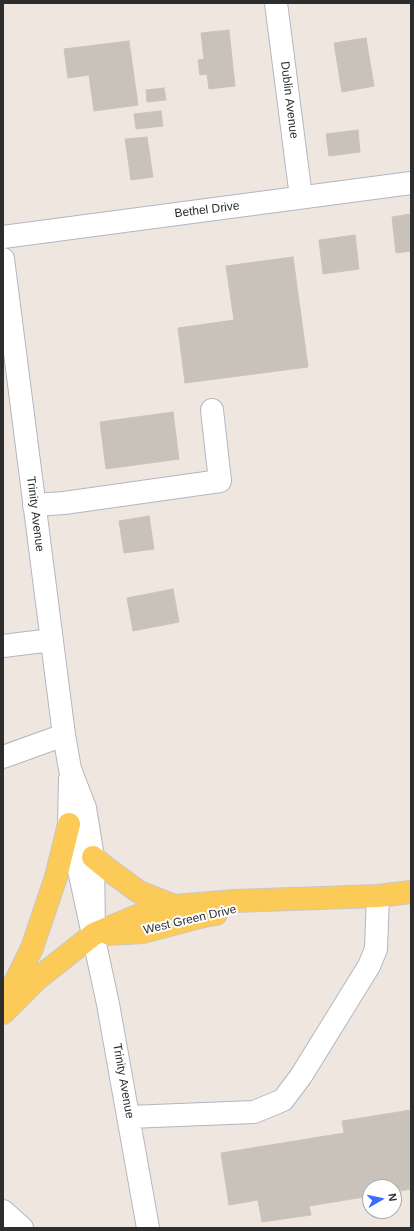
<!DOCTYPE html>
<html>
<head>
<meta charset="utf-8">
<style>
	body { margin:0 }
	#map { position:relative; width:414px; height:1231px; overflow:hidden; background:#efe7df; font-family:Helvetica,sans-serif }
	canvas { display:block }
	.frame { position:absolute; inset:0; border:4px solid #2d2d2d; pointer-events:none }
	.north { position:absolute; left:362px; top:1179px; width:40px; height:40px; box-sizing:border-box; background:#fff; border:1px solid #ababab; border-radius:50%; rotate:81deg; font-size:11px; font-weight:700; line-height:16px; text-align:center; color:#2d2d2d }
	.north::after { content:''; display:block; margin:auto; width:14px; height:18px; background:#3c6cff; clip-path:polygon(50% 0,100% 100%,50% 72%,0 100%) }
</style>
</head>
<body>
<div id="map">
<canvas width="414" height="1231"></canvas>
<div class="frame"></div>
<div class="north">N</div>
</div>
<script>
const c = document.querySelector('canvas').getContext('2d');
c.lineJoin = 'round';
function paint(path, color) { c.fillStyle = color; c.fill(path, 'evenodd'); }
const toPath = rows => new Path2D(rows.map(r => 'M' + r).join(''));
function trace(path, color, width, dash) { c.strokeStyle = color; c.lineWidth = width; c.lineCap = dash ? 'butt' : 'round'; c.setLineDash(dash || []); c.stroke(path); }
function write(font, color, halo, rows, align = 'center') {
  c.font = font + ' Helvetica,sans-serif'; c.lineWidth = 4; c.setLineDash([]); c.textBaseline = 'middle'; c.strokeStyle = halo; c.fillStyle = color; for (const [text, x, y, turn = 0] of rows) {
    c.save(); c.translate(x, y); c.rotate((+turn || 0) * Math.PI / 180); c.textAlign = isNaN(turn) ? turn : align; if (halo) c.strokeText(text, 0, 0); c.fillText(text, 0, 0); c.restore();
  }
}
const building = toPath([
	[229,30,235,86,209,89,207,74,200,75,198,60,204,59,201,33,229,30],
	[366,38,374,86,342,92,334,43,366,38],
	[129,41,138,105,94,111,89,75,68,78,64,49,129,41],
	[164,88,166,100,147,102,146,90,164,88],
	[161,111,163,126,136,129,134,114,161,111],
	[358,130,360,152,329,156,326,134,358,130],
	[147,137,153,177,131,180,125,139,147,137],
	[411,214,411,251,396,253,392,217,411,214],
	[355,235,359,269,323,274,319,240,355,235],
	[293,257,308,367,185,383,178,328,234,320,226,266,293,257],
	[173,412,179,459,106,469,100,422,173,412],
	[149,516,154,549,124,553,119,521,149,516],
	[173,589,179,622,133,631,127,598,173,589],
	[411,1110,411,1189,394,1192,394,1187,370,1187,370,1196,309,1206,311,1215,262,1222,258,1200,229,1205,221,1153,344,1133,342,1121,411,1110]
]);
paint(building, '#c8c2ba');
trace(building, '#cbc3b8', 1);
const minor = toPath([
	[276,3,301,197],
	[3,237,411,183],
	[3,259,64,735,70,769,85,808,93,857,94,934],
	[34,505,64,503,220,481,212,410],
	[3,646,52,640],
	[3,757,64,735],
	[70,779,69,824,108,1004,148,1228],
	[129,1117,254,1112,283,1100,301,1076,369,966,376,949,378,896],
	[3,1211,22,1228]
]);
const major = toPath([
	[93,857,109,870,139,892,174,906],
	[109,934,143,932,204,916,216,914],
	[5,1003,32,948,56,877,69,824],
	[3,1013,37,979,94,934,137,916,174,906,234,901,378,896,411,892]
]);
trace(minor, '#b3b6c1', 24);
trace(major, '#c8c8c8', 24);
trace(minor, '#fff', 22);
trace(major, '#fccb57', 22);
write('12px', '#2d2d2d', '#fff', [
	["Dublin Avenue",289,100,83],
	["Bethel Drive",207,210,-7],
	["Trinity Avenue",35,514,83],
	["West Green Drive",190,920,-13],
	["Trinity Avenue",123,1081,80]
]);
</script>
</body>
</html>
